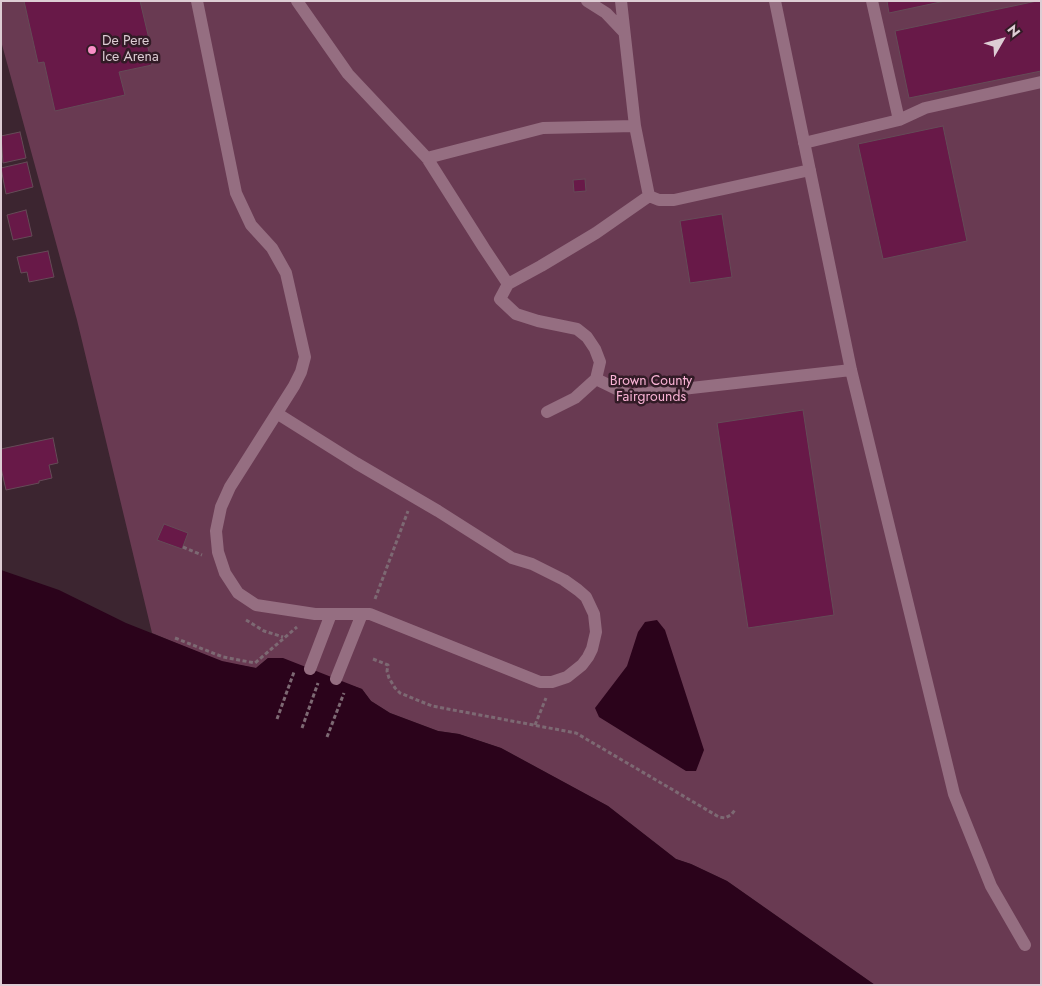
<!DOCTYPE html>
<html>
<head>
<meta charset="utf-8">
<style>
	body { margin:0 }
	#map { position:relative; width:1042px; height:986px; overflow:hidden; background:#3c2530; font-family:Jost,sans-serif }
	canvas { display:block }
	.frame { position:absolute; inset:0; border:2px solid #ddcdd4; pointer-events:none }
	.north { position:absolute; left:977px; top:15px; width:50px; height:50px; -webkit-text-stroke:4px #321b26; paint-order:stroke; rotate:52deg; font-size:14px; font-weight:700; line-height:20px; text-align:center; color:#ddcdd4 }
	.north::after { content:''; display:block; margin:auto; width:18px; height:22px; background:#ddcdd4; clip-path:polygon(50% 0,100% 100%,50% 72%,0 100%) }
</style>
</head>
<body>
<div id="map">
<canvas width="1042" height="986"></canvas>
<div class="frame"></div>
<div class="north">N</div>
</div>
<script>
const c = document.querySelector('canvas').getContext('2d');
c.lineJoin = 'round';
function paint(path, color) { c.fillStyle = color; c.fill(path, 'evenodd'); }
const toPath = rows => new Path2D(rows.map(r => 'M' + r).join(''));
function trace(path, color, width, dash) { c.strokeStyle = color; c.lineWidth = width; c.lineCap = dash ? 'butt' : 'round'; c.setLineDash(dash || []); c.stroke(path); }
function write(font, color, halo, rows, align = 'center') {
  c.font = font + ' Jost,sans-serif'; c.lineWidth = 5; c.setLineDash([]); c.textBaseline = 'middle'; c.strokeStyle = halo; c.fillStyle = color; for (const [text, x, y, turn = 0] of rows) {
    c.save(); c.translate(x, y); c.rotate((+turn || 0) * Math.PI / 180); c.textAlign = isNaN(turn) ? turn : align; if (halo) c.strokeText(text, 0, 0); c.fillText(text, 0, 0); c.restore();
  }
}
paint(toPath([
	[1,1,1041,1,1041,985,875,985,727,881,691,864,676,859,608,806,501,748,459,734,438,731,390,713,371,701,362,689,268,658,256,668,222,662,152,633,77,320,1,41]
]), '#693a52');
paint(toPath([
	[1,570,59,590,126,623,222,661,256,668,268,658,283,658,362,689,371,701,390,713,438,731,459,734,501,748,608,806,676,859,691,864,727,881,875,985,1,985],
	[657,620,665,630,704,750,696,771,686,771,599,717,595,708,627,666,638,632,645,622]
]), '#2b031b');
const building = toPath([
	[24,1,140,1,149,39,146,39,152,65,119,72,125,95,55,111,44,62,38,63,24,1],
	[887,1,945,1,889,13,887,1],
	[1037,1,1041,1,1041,71,909,98,895,31,1037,1],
	[943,126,967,241,883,259,858,144,943,126],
	[20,132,26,158,3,163,1,136,20,132],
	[27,162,33,187,6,194,1,168,27,162],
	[585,179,586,191,574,192,573,180,585,179],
	[26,210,32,236,13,240,7,215,26,210],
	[722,214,732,277,690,283,680,221,722,214],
	[48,251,54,277,29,282,27,272,21,273,17,257,48,251],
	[803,410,834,615,748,628,717,423,803,410],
	[53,438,58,463,49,465,52,478,39,481,39,483,6,490,1,468,1,449,53,438],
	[164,524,188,533,182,549,157,540,164,524]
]);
paint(building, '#681948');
trace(building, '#654b57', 1);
trace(toPath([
	[183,547,202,555],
	[375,599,408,511],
	[246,620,264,631,283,637],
	[175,638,223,657,255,663,297,627],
	[373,659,388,665,387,671,389,678,395,688,400,693,432,706,576,733,719,817,725,818,731,815,735,810],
	[277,719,294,672],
	[535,725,546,698],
	[302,728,318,683],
	[327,737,344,693]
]), '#7d6973', 3, [4, 2.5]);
trace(toPath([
	[197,1,236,193,251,225,272,248,286,273,305,357,301,372,294,386,230,487,221,507,216,531,218,552,225,573,238,593,256,605,315,614,370,614,540,682,552,682,567,677,582,665,588,657,592,649,596,632,594,614,586,597,578,590,564,580,532,564,512,558,438,511,356,463,278,414],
	[297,1,348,74,427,158,484,248,508,284,500,299,516,314,538,321,577,329,587,337,595,349,600,362,596,379,575,398,547,412],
	[587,1,606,13,624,32],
	[775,1,851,370,954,794,991,886,1025,945],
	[872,1,899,120],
	[804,143,899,120,925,108,1041,82],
	[427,158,543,128,635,126],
	[649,196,659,200,674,200,810,170],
	[508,284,541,266,596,233,649,196,635,126,621,1],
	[596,379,629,395,851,370],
	[310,669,331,614],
	[336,679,362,614]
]), '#956e81', 12);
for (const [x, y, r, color] of [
	[92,50,5,"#fa8fc7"]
]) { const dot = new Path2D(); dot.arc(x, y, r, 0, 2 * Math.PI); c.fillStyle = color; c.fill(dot); trace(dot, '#321b26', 2); }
write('14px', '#ddcdd4', '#321b26', [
	["De Pere",102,42],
	["Ice Arena",102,58]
], 'left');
write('14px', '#fab4d6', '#321b26', [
	["Brown County",651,382],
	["Fairgrounds",651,398]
]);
</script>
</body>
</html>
